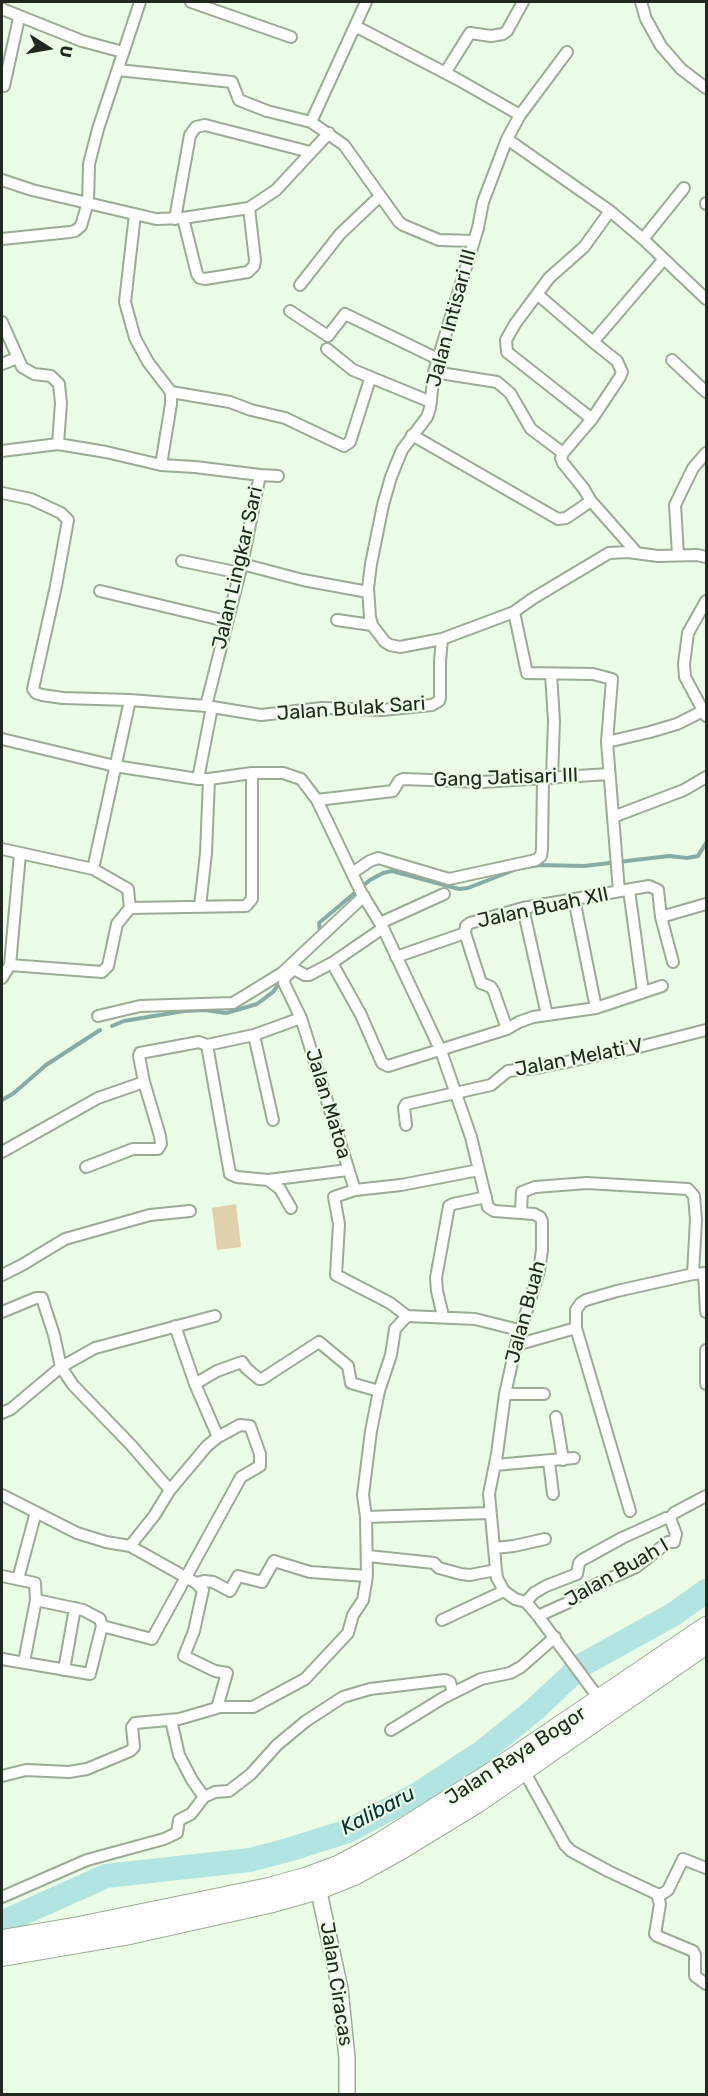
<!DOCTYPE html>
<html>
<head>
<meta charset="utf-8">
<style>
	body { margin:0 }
	#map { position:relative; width:708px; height:2096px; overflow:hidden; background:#ebfde6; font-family:Rubik,sans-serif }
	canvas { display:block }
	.frame { position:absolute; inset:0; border:3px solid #21281f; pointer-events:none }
	.north { position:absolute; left:18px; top:18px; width:60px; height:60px; -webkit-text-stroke:4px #ebfde6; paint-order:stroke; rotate:101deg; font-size:16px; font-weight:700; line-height:24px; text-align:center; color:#21281f }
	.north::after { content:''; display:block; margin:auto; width:21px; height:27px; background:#21281f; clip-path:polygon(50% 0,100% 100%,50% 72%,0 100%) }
</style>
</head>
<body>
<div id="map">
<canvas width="708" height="2096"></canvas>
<div class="frame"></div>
<div class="north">U</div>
</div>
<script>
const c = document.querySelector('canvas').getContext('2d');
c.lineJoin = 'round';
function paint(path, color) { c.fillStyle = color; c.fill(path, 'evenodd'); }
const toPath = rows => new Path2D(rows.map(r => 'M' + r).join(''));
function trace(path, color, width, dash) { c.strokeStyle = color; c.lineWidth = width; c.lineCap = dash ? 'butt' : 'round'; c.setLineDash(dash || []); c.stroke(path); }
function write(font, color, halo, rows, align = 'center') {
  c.font = font + ' Rubik,sans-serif'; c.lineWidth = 4.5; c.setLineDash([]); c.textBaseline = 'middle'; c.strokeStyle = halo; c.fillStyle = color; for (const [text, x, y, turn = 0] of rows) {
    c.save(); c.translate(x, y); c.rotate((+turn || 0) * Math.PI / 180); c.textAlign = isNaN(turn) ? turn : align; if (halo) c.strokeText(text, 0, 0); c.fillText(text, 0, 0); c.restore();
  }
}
paint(toPath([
	[236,1204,241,1247,217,1250,212,1208]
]), '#e1d0ac');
trace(toPath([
	[521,868,540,865,584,866,669,856,687,858,698,856,706,843],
	[320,932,319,923,370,880,383,873,392,871,459,889,468,888,514,870],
	[112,1026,124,1021,184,1011,205,1010,226,1013,257,1004,273,992,281,981],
	[2,1100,14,1093,46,1065,100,1030]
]), '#86aca7', 4);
trace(toPath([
	[2,1921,8,1920,106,1876,250,1860,288,1850,348,1831,416,1795,482,1752,534,1710,582,1665,674,1614,706,1591]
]), '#b2e5e1', 24);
const street = toPath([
	[191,2,291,37],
	[366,2,355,26,457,79,520,115,507,139,610,211,643,239,706,299],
	[641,2,646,19,661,46,681,69,706,88],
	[2,9,82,41,123,52],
	[118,70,232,82,239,100,267,111,311,122,344,145,399,222,403,225,439,240,474,241],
	[445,73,470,33,491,36,503,34,507,31,523,2],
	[4,86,19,18],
	[520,115,567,52],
	[311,122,355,26],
	[2,180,32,190,156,219,183,218,249,208,276,190,329,133],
	[706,203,706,204],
	[135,214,125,302,135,338,148,362,171,392,171,404,161,465],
	[183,218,197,274,200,278,205,279,248,272,254,266,255,260,249,208],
	[175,219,190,135,196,127,205,125,310,152],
	[2,239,70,232,75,231,81,226,88,202,89,164,98,129,140,2],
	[643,239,684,188],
	[300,285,340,234,380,196],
	[537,294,593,342],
	[290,311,328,336,345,314,438,359],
	[2,322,22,367,34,374,51,376,59,384,61,403,58,444],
	[327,349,353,370,431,402],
	[672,360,706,392],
	[2,364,17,358],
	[434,372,497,382,510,393,531,429,563,453],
	[171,392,230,402,251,410,285,418,344,446,350,442,370,379],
	[592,419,507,352,506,340,515,324,549,278,584,247,610,211],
	[412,435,558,519,566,518,591,501],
	[2,451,58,444,106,452,161,465,195,467,260,475,242,564,206,706],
	[260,475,278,476],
	[2,493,31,499,61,513,68,520,56,586,33,689,36,693,42,695,63,698,130,700,206,706,261,715,322,708,382,710,432,705,439,701,440,698,440,661,442,639,514,612,532,599,609,553,628,552,658,556,697,555,706,557],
	[637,553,591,501,584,489,563,463,561,458,563,453,592,419,620,377,622,372,617,361,593,342,664,259],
	[678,555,675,505,693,468,706,453],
	[182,561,240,573],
	[242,564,303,580,368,592],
	[100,591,226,621],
	[706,601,688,633,684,664,685,677,706,716],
	[514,612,527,673,593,674,612,679,607,742,619,891],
	[337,620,372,625],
	[442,639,400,647,390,645,385,642,372,625,370,617,368,588,371,564,383,505,391,477,402,450,427,417,430,408,434,372,478,228,483,202,507,139],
	[551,674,554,721,552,777],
	[2,739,115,766,198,779,209,779,252,773,283,773,301,779,317,800,361,892,383,928,441,1051,471,1137,488,1207,494,1211,534,1214,540,1217,542,1221,542,1250,539,1271,516,1345,505,1394,497,1454,489,1494,496,1570,497,1578,504,1591,515,1599,526,1602,538,1616,600,1700],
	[607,742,650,732,677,724,703,711],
	[198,779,212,707],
	[317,800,393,791,399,781,403,779,482,782,609,774],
	[613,817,684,790,706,777],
	[2,849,93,869,128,889,130,908,246,906,252,899,252,773],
	[93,869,130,700],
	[352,873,370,861,378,858,449,879,536,860,541,856,542,849,543,778],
	[629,890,643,992],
	[574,899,596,1008],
	[200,907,206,853,209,779],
	[523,908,547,1015],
	[661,917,673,962],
	[380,923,444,894],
	[465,933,481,983,491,987,494,992,507,1029],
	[396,957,465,933,466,926,470,923,523,908,649,886,658,890,661,917,706,904],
	[332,963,361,1015,382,1063,388,1066,507,1029,519,1022,533,1017,596,1008,662,986],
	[10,965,102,972,108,966,117,924,130,908],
	[2,978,10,965,20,854],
	[98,1016,140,1006,233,1003,282,973,364,896],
	[301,1018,355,1190],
	[254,1035,273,1120],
	[207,1045,230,1174,237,1177,268,1180,348,1170],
	[406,1125,404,1108,406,1104,491,1085,508,1071,537,1068,639,1047,706,1030],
	[2,1152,98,1098,144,1082,139,1056,140,1053,199,1042,207,1045,254,1035,301,1018,284,983,285,977,294,969,305,975,309,975,332,963,383,928],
	[86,1167,133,1149,158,1149,161,1144,160,1136,144,1082],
	[268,1180,280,1189,291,1208],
	[521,1212,522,1192,535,1187,587,1183,688,1189,694,1196,696,1220,693,1274],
	[704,1273,706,1312],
	[2,1275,22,1265,65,1239,150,1215,190,1211],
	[2,1312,36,1298,42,1298,54,1335,61,1367,73,1385,131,1445,170,1490],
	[407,1316,395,1329,391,1355,379,1391,371,1431,363,1495,366,1517,490,1513],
	[407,1316,390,1303,336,1275,339,1224,334,1197,355,1190,401,1185,479,1170],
	[407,1316,475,1319,519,1330],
	[443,1316,437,1291,436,1278,449,1206,453,1204,486,1197],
	[175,1326,195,1384,218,1437],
	[576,1328,630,1511],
	[516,1345,576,1328,576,1310,581,1303,586,1300,617,1291,693,1274,706,1273],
	[195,1384,217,1371,242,1362,246,1368,259,1379,262,1379,319,1342,348,1366,351,1383,379,1391],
	[706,1384,706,1350],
	[505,1394,544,1394],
	[2,1413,11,1409,61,1367,95,1348,215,1316],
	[556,1417,563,1460],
	[549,1462,553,1494],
	[495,1465,574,1458],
	[2,1495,77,1533,106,1542,130,1546,196,1583,203,1590,194,1631,184,1656,215,1671,227,1673,217,1708,179,1719,135,1723,132,1727,134,1747,130,1751,87,1769,69,1772,26,1770,2,1776],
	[670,1518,674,1513,706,1496],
	[494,1548,514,1546,545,1539],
	[368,1556,434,1563,439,1568,461,1574,470,1575,496,1570],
	[2,1576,35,1583,36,1600,83,1610,100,1619,102,1626,152,1639,241,1477,260,1466,260,1454,250,1426,240,1425,218,1437,207,1446,170,1490,154,1516,130,1546],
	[18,1579,36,1512],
	[196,1583,204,1581,213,1582,230,1591,238,1576,262,1582,274,1561,310,1572,367,1576],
	[526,1602,534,1593,546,1586,577,1574,579,1563,582,1560,622,1538,666,1518,670,1518],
	[538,1616,567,1603,595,1585,636,1567,668,1542,674,1542,676,1534,670,1518],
	[442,1620,504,1591],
	[2,1659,90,1674,102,1626],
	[24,1662,36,1600],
	[64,1670,75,1608],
	[218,1707,253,1707,305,1679,348,1633,353,1615,363,1600,367,1576,366,1517],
	[171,1720,179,1755,192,1780,204,1797],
	[391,1730,443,1698,481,1679,510,1673,521,1667,555,1637],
	[524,1771,565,1845,571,1851,608,1871,657,1894,662,1894,668,1890,683,1859,706,1868],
	[657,1894,660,1904,655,1934,657,1936,693,1951,695,1955,695,1976,706,1984],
	[2,1897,87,1860,164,1839,177,1833,179,1820,191,1814,204,1797,215,1792,229,1791,251,1774,277,1745,306,1721,343,1697,370,1689,445,1680,450,1682,453,1693]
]);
const secondary = toPath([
	[316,1878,340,1989,347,2058,347,2094]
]);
const highway = toPath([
	[2,1940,79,1927,269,1888,305,1878,340,1865,377,1845,491,1773,706,1627],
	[2,1956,125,1935,273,1902,319,1889,354,1875,401,1849,478,1802,706,1644]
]);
trace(street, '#9bab96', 14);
trace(secondary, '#9bab96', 18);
trace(highway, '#9bab96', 22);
trace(street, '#fff', 10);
trace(secondary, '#fff', 15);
trace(highway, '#fff', 20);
write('20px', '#21281f', '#ebfde6', [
	["Jalan Intisari III",452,318,-75],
	["Jalan Lingkar Sari",238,568,-77],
	["Jalan Bulak Sari",351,709,-4],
	["Gang Jatisari III",506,778,-2],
	["Jalan Buah XII",543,908,-12],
	["Jalan Melati V",579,1058,-11],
	["Jalan Matoa",328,1104,73],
	["Jalan Buah",526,1312,-75],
	["Jalan Buah I",617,1573,-30],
	["Jalan Raya Bogor",516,1756,-33],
	["Jalan Ciracas",336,1984,81]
]);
write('italic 21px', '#023432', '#ebfde6', [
	["Kalibaru",378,1811,-28]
]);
</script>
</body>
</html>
